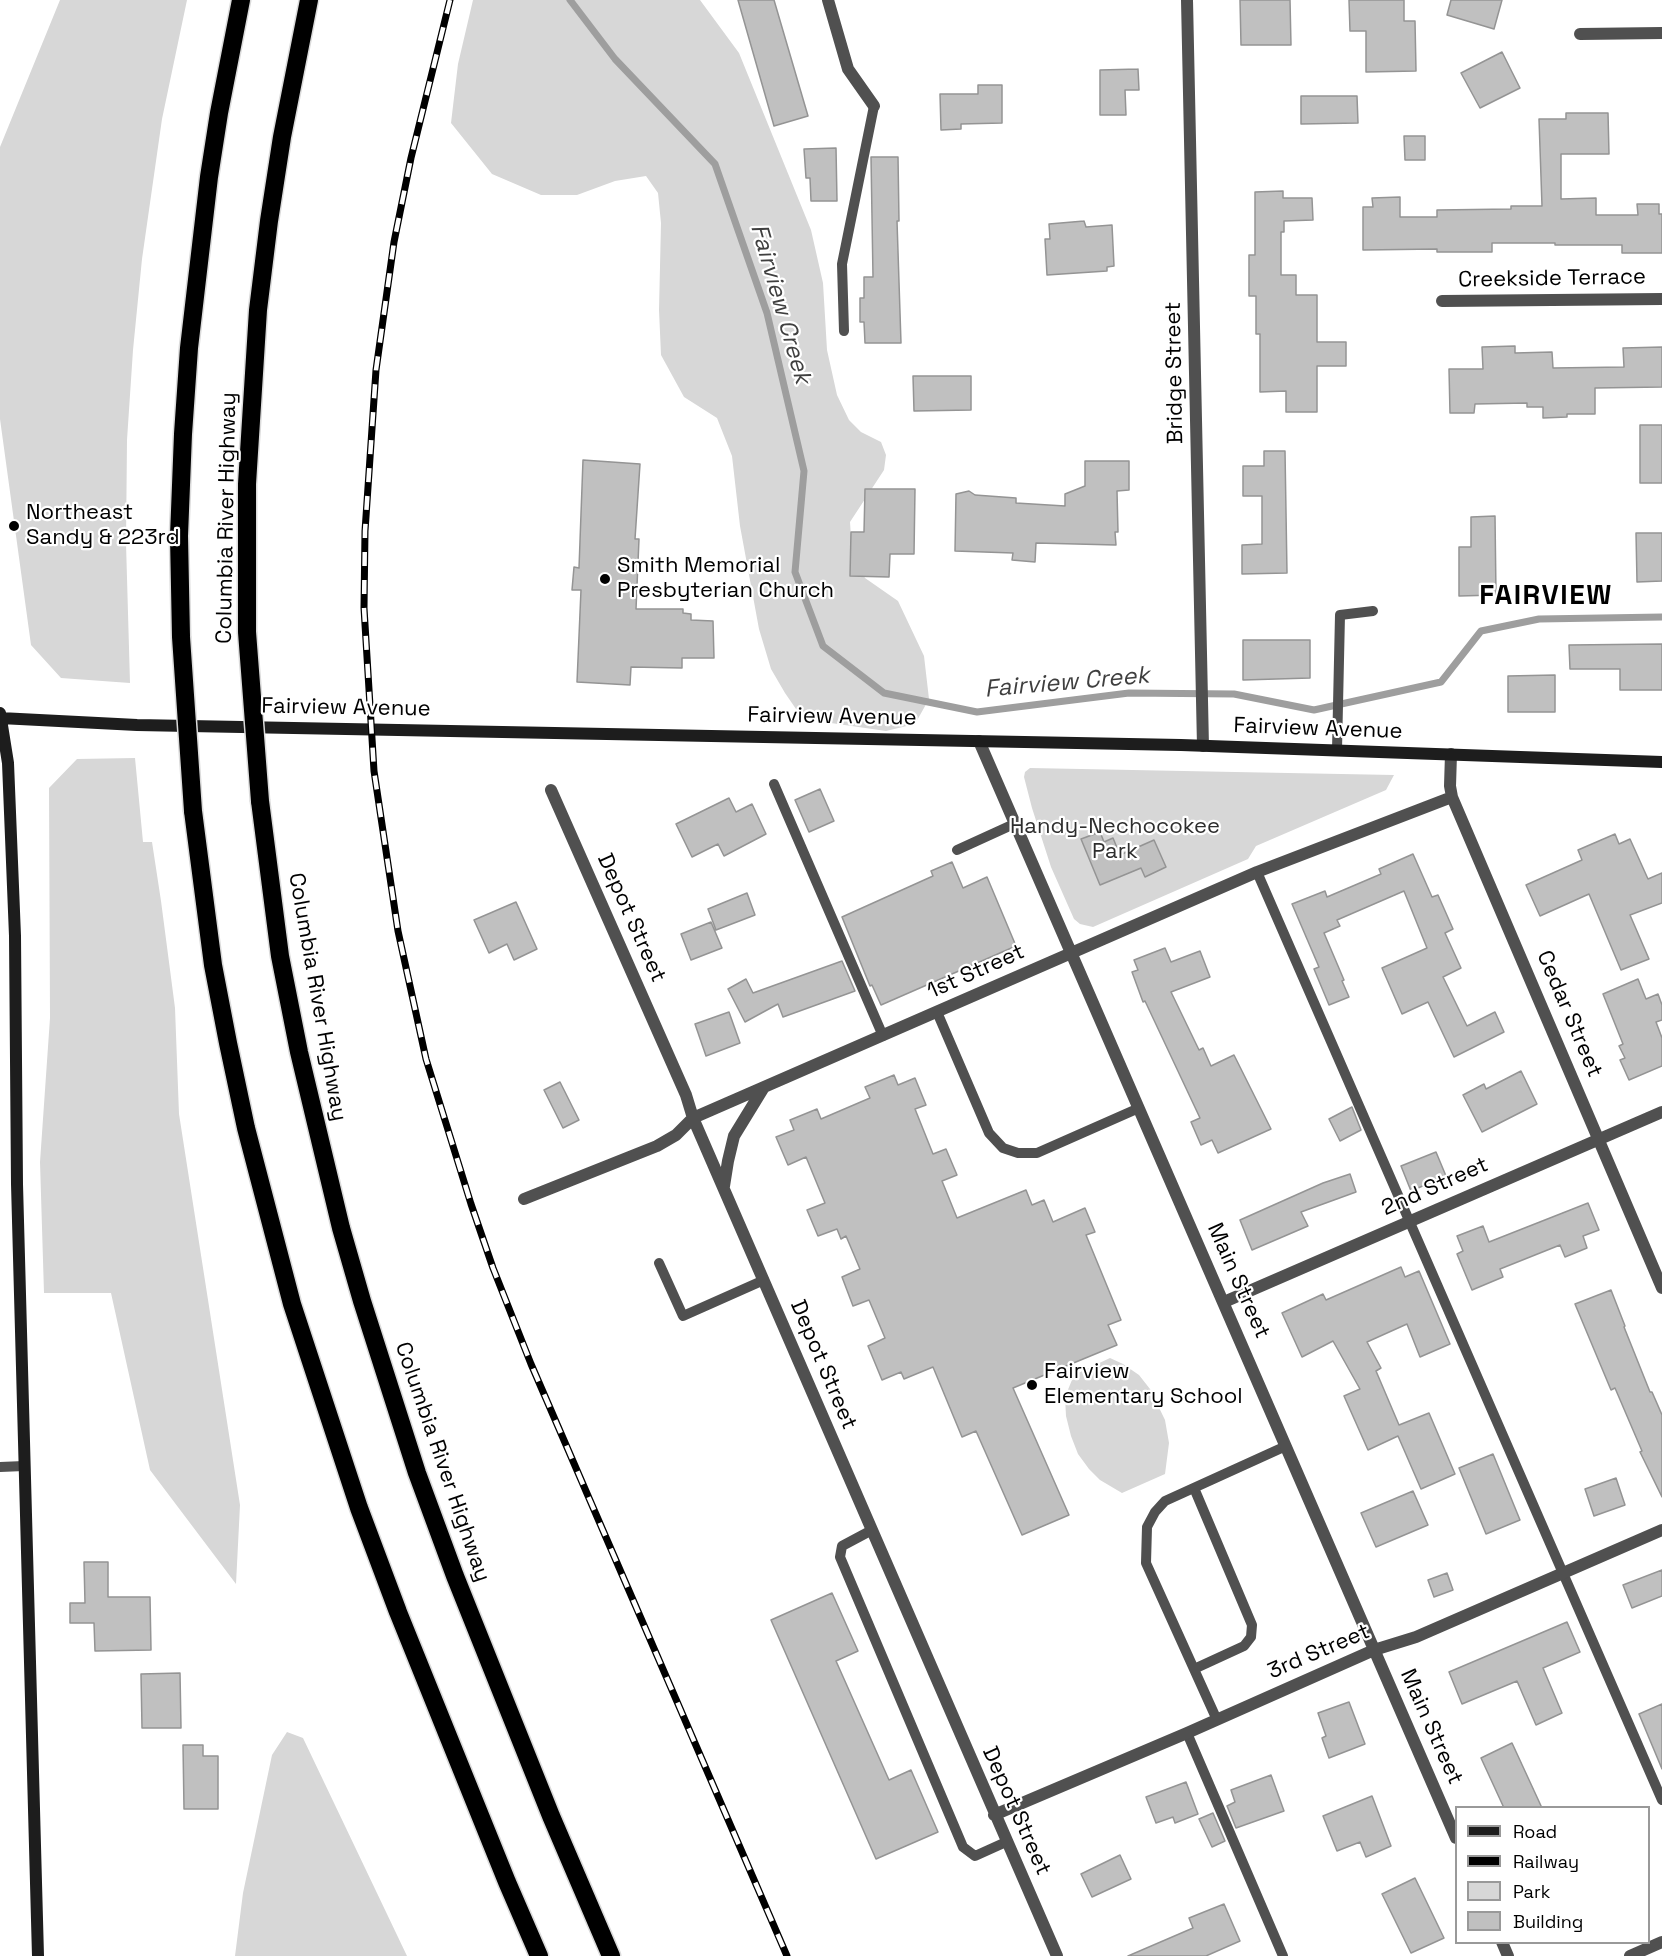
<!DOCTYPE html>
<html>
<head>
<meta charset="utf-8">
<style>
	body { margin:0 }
	#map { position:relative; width:1662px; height:1956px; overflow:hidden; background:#fff; font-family:"Space Grotesk",sans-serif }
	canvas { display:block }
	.legend { position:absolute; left:1455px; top:1806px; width:195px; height:138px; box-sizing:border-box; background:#fff; border:2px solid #999; margin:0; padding:8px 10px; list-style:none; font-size:18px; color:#000 }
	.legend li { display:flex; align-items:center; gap:12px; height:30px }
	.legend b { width:30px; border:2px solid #999 }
</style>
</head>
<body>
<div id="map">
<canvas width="1662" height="1956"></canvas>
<ul class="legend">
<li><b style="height:8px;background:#1d1d1d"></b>Road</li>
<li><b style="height:8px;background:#000"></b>Railway</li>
<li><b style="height:16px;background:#d7d7d7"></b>Park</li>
<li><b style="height:16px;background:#c0c0c0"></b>Building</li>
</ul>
</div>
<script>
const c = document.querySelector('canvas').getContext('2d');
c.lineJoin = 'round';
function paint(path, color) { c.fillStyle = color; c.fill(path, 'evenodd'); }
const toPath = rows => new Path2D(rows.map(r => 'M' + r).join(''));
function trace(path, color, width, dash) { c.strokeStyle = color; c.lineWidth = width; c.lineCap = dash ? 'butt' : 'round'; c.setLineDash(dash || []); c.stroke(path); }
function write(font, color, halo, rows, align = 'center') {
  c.font = font + ' "Space Grotesk",sans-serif'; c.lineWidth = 4.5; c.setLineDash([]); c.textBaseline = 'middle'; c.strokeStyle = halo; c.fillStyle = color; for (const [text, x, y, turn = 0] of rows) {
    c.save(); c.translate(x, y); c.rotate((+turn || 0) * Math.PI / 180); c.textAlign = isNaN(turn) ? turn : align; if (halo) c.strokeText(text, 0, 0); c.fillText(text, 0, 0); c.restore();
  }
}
paint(toPath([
	[60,0,187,0,162,119,142,259,133,350,127,440,126,543,130,683,61,678,31,645,0,419,0,147],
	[473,0,700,0,739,53,811,230,823,283,827,350,837,395,849,420,861,432,881,442,886,455,884,470,850,522,852,553,865,578,898,601,924,656,929,699,915,724,886,731,824,722,796,709,785,693,771,669,759,629,740,526,732,456,717,418,684,397,661,355,659,310,661,223,658,193,646,176,615,181,577,195,541,195,492,174,451,123,458,64],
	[135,758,143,842,152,842,161,901,175,1008,179,1114,240,1505,236,1584,150,1470,111,1293,44,1293,40,1162,50,1018,49,788,77,759],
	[1030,768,1235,772,1394,775,1386,790,1256,846,1248,859,1093,927,1080,924,1074,919,1051,867,1032,808,1024,777,1025,772],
	[1110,1358,1123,1364,1139,1375,1150,1389,1165,1420,1169,1443,1165,1474,1122,1493,1100,1480,1089,1469,1078,1454,1071,1436,1066,1416,1065,1397,1074,1375],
	[287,1732,303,1738,407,1956,235,1956,243,1893,272,1755]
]), '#d7d7d7');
trace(toPath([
	[570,0,615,59,715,164,767,313,804,471,795,572,823,646,884,693,977,712,1129,693,1234,694,1314,710,1441,682,1481,631,1539,619,1662,617]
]), '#9e9e9e', 7);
const building = toPath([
	[738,0,774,0,808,116,774,126,738,0],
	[1240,0,1290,0,1291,45,1241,45,1240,0],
	[1349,0,1404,0,1404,21,1415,21,1416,71,1366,72,1366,31,1350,31,1349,0],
	[1451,0,1502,0,1494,29,1447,15,1451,0],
	[1502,52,1520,88,1480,108,1461,73,1502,52],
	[1138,69,1139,90,1125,90,1126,115,1100,115,1100,70,1138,69],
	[978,85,1002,85,1002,123,961,124,961,129,941,130,940,94,978,94,978,85],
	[1301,96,1357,96,1358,123,1301,124,1301,96],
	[1566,113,1608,113,1609,154,1561,154,1561,199,1596,198,1596,215,1638,215,1637,204,1659,204,1659,214,1662,214,1662,253,1622,253,1622,245,1555,245,1555,243,1492,243,1492,252,1437,252,1437,249,1363,250,1363,207,1373,207,1372,198,1400,197,1400,217,1437,217,1437,210,1511,209,1511,206,1542,206,1539,119,1566,119,1566,113],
	[1404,136,1425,136,1425,160,1405,160,1404,136],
	[836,148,837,201,811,201,810,178,806,178,804,149,836,148],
	[871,157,898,157,899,221,897,221,901,343,865,343,864,322,860,322,860,298,864,298,864,277,873,277,871,157],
	[1283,191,1283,198,1312,198,1313,220,1284,221,1284,232,1281,232,1281,275,1296,275,1296,295,1317,295,1317,342,1346,342,1346,366,1317,366,1317,412,1286,412,1286,391,1260,392,1260,334,1256,334,1256,296,1249,296,1249,255,1255,255,1255,192,1283,191],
	[1084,221,1086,227,1112,225,1114,266,1107,267,1107,271,1047,275,1045,239,1050,239,1049,224,1084,221],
	[1515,346,1515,353,1552,352,1553,368,1624,367,1623,348,1662,347,1662,387,1595,388,1595,414,1567,414,1567,417,1543,418,1543,407,1527,407,1527,403,1475,404,1474,413,1450,413,1449,369,1483,369,1482,347,1515,346],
	[913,376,971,376,971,410,914,411,913,376],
	[1640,425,1662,425,1662,483,1640,483,1640,425],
	[1264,451,1285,451,1287,573,1242,574,1242,545,1262,544,1262,496,1243,496,1243,466,1264,466,1264,451],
	[583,460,640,464,635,539,639,539,636,609,683,609,683,613,691,614,691,620,713,621,714,658,682,658,682,668,631,667,630,685,577,682,581,590,572,590,574,567,579,568,583,460],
	[1085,461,1129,461,1129,490,1117,491,1118,532,1115,532,1116,545,1036,543,1035,562,1012,560,1013,553,955,551,956,494,969,491,975,495,1016,498,1016,503,1065,506,1065,494,1085,486,1085,461],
	[865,489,915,489,914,554,890,554,889,577,850,576,851,532,864,532,865,489],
	[1495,516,1496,595,1459,596,1459,547,1471,547,1471,517,1495,516],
	[1636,533,1662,533,1662,581,1637,582,1636,533],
	[1243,640,1310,640,1310,678,1243,680,1243,640],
	[1662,644,1662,690,1620,690,1620,669,1570,669,1569,645,1662,644],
	[1555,675,1555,712,1508,712,1508,676,1555,675],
	[820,789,834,821,809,832,795,800,820,789],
	[729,798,736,812,752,804,766,834,724,856,718,844,692,857,676,824,729,798],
	[1100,832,1104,842,1113,838,1120,855,1154,840,1166,867,1145,877,1141,868,1100,885,1081,839,1100,832],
	[1615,834,1619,844,1630,839,1648,879,1662,873,1662,903,1630,915,1649,959,1621,970,1589,894,1540,916,1526,885,1582,860,1578,850,1615,834],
	[1413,854,1432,897,1438,895,1453,929,1445,933,1461,968,1443,977,1467,1026,1495,1012,1504,1032,1454,1057,1428,1002,1402,1014,1382,968,1427,948,1404,891,1337,920,1340,926,1324,933,1344,980,1342,981,1349,997,1329,1005,1314,969,1319,967,1292,904,1325,891,1327,897,1381,874,1379,869,1413,854],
	[952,862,963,888,987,877,1016,946,881,1005,872,985,870,986,842,917,933,876,931,871,952,862],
	[747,893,755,915,716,930,708,909,747,893],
	[516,902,537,949,514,960,507,944,489,953,474,920,516,902],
	[711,922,722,948,691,960,681,934,711,922],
	[1165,948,1171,962,1200,951,1210,977,1171,992,1199,1050,1203,1048,1211,1066,1234,1055,1271,1129,1218,1153,1212,1140,1201,1145,1191,1122,1200,1118,1145,1001,1143,1002,1132,972,1138,970,1134,960,1165,948],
	[842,961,855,991,783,1017,778,1004,745,1022,728,989,746,979,753,993,842,961],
	[1638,979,1646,999,1658,994,1662,1005,1662,1020,1656,1022,1662,1038,1662,1066,1629,1080,1620,1060,1625,1058,1619,1046,1623,1044,1603,994,1638,979],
	[729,1012,740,1043,706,1056,695,1024,729,1012],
	[1521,1071,1537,1104,1482,1132,1463,1095,1484,1084,1486,1089,1521,1071],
	[894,1075,898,1085,915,1078,926,1105,915,1109,933,1154,946,1149,957,1175,942,1181,957,1218,1026,1190,1032,1205,1044,1200,1053,1222,1085,1208,1095,1232,1086,1235,1121,1320,1108,1325,1117,1345,1013,1388,1069,1515,1022,1535,976,1431,962,1437,933,1367,904,1379,901,1372,882,1380,868,1346,885,1338,869,1300,853,1306,842,1277,860,1269,846,1236,841,1239,837,1229,818,1236,807,1210,825,1203,806,1157,788,1165,776,1137,794,1130,790,1120,817,1109,821,1119,870,1098,865,1087,894,1075],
	[560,1082,579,1120,563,1128,544,1090,560,1082],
	[1352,1107,1361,1130,1340,1141,1329,1119,1352,1107],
	[1436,1152,1446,1176,1411,1191,1401,1166,1436,1152],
	[1350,1174,1356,1192,1301,1212,1308,1226,1252,1250,1240,1220,1323,1183,1350,1174],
	[1588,1203,1599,1230,1583,1236,1587,1248,1565,1257,1560,1245,1500,1269,1503,1277,1472,1290,1457,1254,1463,1251,1457,1236,1483,1226,1489,1242,1588,1203],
	[1401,1267,1405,1277,1419,1271,1450,1344,1420,1357,1407,1324,1367,1342,1381,1368,1376,1371,1399,1425,1429,1413,1455,1474,1421,1489,1398,1436,1368,1450,1344,1396,1360,1389,1333,1341,1302,1357,1282,1313,1323,1294,1326,1300,1401,1267],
	[1611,1290,1625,1326,1624,1327,1650,1392,1652,1392,1662,1415,1662,1497,1640,1452,1642,1451,1615,1388,1611,1390,1575,1304,1611,1290],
	[1493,1454,1520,1520,1486,1534,1459,1468,1493,1454],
	[1616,1478,1625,1505,1594,1516,1585,1489,1616,1478],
	[1413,1491,1428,1525,1376,1547,1361,1513,1413,1491],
	[84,1562,108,1562,108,1597,150,1597,151,1650,95,1651,94,1623,70,1623,70,1603,85,1603,84,1562],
	[1662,1570,1662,1596,1632,1608,1623,1585,1662,1570],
	[1447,1573,1453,1590,1434,1597,1428,1580,1447,1573],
	[832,1593,858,1651,836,1661,889,1780,911,1770,938,1832,876,1859,771,1620,832,1593],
	[1567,1622,1580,1652,1543,1668,1562,1713,1536,1725,1517,1681,1462,1704,1449,1672,1567,1622],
	[180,1673,181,1728,142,1728,141,1674,180,1673],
	[1349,1702,1365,1744,1329,1758,1322,1738,1326,1736,1318,1713,1349,1702],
	[1662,1704,1662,1769,1639,1714,1662,1704],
	[1512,1743,1542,1808,1504,1808,1481,1758,1512,1743],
	[183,1745,203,1745,203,1756,218,1756,218,1809,184,1809,183,1745],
	[1271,1775,1284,1811,1236,1828,1227,1806,1235,1802,1231,1790,1271,1775],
	[1186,1782,1198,1814,1175,1823,1173,1817,1156,1823,1146,1797,1186,1782],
	[1372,1796,1391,1846,1366,1857,1360,1842,1337,1851,1323,1816,1372,1796],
	[1213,1813,1225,1841,1212,1847,1199,1819,1213,1813],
	[1120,1855,1131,1879,1092,1897,1081,1874,1120,1855],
	[1415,1878,1444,1938,1411,1953,1382,1894,1415,1878],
	[1224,1904,1240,1941,1206,1956,1128,1956,1193,1928,1189,1918,1224,1904]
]);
paint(building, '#c0c0c0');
trace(building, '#949494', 1.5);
const motorway = toPath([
	[247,632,247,484,258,310,269,221,282,137,309,0],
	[181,637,179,536,183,434,189,348,209,177,219,113,241,0],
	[260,801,280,956,299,1052,341,1228,362,1301,417,1473,455,1576,551,1816,611,1956],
	[193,811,213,965,228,1043,246,1128,292,1304,359,1508,398,1612,507,1882,539,1956]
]);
trace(motorway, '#dbdbdb', 21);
trace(toPath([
	[844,331,842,264,874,106],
	[1337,750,1340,615,1373,611],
	[774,784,883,1036],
	[957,850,1014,824],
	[1257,872,1662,1800],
	[937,1012,989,1133,1003,1148,1018,1153,1037,1153,1139,1108],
	[659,1263,683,1316,764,1280],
	[0,1467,24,1466],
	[872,1530,842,1546,840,1557,963,1847,975,1856,1006,1842],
	[1194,1669,1244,1646,1251,1637,1252,1625,1194,1488],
	[1217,1720,1146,1563,1147,1527,1155,1512,1165,1501,1286,1446],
	[1187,1733,1283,1956]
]), '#505050', 10);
trace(toPath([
	[828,0,848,69,874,106],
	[1187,0,1203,746],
	[1580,34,1662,33],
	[1442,301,1662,299],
	[979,741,1456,1838],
	[1451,754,1450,786,1452,797,1662,1288],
	[551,790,686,1095,693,1118,1057,1956],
	[724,1186,728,1161,734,1136,764,1087],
	[524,1199,657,1146,676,1135,693,1118,1257,872,1452,797],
	[1224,1302,1662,1112],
	[994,1815,1187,1733,1374,1650,1416,1637,1662,1530],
	[1502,1942,1508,1956],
	[1630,1956,1662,1942]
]), '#505050', 12);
trace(toPath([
	[0,713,8,763,15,936,17,1184,38,1956],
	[0,718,137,725,1181,745,1662,762]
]), '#1d1d1d', 12);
trace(motorway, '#000', 18);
const rail = toPath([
	[450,0,411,158,394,242,376,370,365,531,364,608,374,771,398,931,426,1059,471,1204,493,1268,531,1364,787,1956]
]);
trace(rail, '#000', 7);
trace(rail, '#fff', 4.5, [14]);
const motorwayBridge = toPath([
	[247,632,260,801],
	[181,637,193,811]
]);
trace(motorwayBridge, '#dbdbdb', 21, []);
trace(motorwayBridge, '#000', 18);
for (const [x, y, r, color] of [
	[14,526,6,"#000"],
	[605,579,6,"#000"],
	[1032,1385,6,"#000"]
]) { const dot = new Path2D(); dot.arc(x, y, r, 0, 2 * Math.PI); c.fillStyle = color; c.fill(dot); trace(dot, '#fff', 2); }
write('22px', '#000', '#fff', [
	["Creekside Terrace",1552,279,-1],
	["Bridge Street",1175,373,-91],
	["Columbia River Highway",227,518,-89],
	["Fairview Avenue",346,708,1],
	["Fairview Avenue",832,717,1],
	["Fairview Avenue",1318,729,2],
	["Depot Street",631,918,66],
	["1st Street",976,972,-24],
	["Columbia River Highway",317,997,80],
	["Cedar Street",1569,1014,67],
	["2nd Street",1435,1187,-24],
	["Main Street",1238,1281,66],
	["Depot Street",823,1365,67],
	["Columbia River Highway",442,1462,71],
	["3rd Street",1319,1652,-23],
	["Main Street",1431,1727,66],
	["Depot Street",1016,1811,66]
]);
write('22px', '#000', '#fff', [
	["Northeast",26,513],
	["Sandy & 223rd",26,538],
	["Smith Memorial",617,566],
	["Presbyterian Church",617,591],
	["Fairview",1044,1372],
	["Elementary School",1044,1397]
], 'left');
write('22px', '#2e2e2e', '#fff', [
	["Handy-Nechocokee",1115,827],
	["Park",1115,852]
]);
write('italic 24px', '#3f3f3f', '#fff', [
	["Fairview Creek",780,304,74],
	["Fairview Creek",1067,683,-5]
]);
c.letterSpacing = '1.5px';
write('bold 28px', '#000', '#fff', [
	["FAIRVIEW",1546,596]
]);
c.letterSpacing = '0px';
</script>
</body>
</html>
